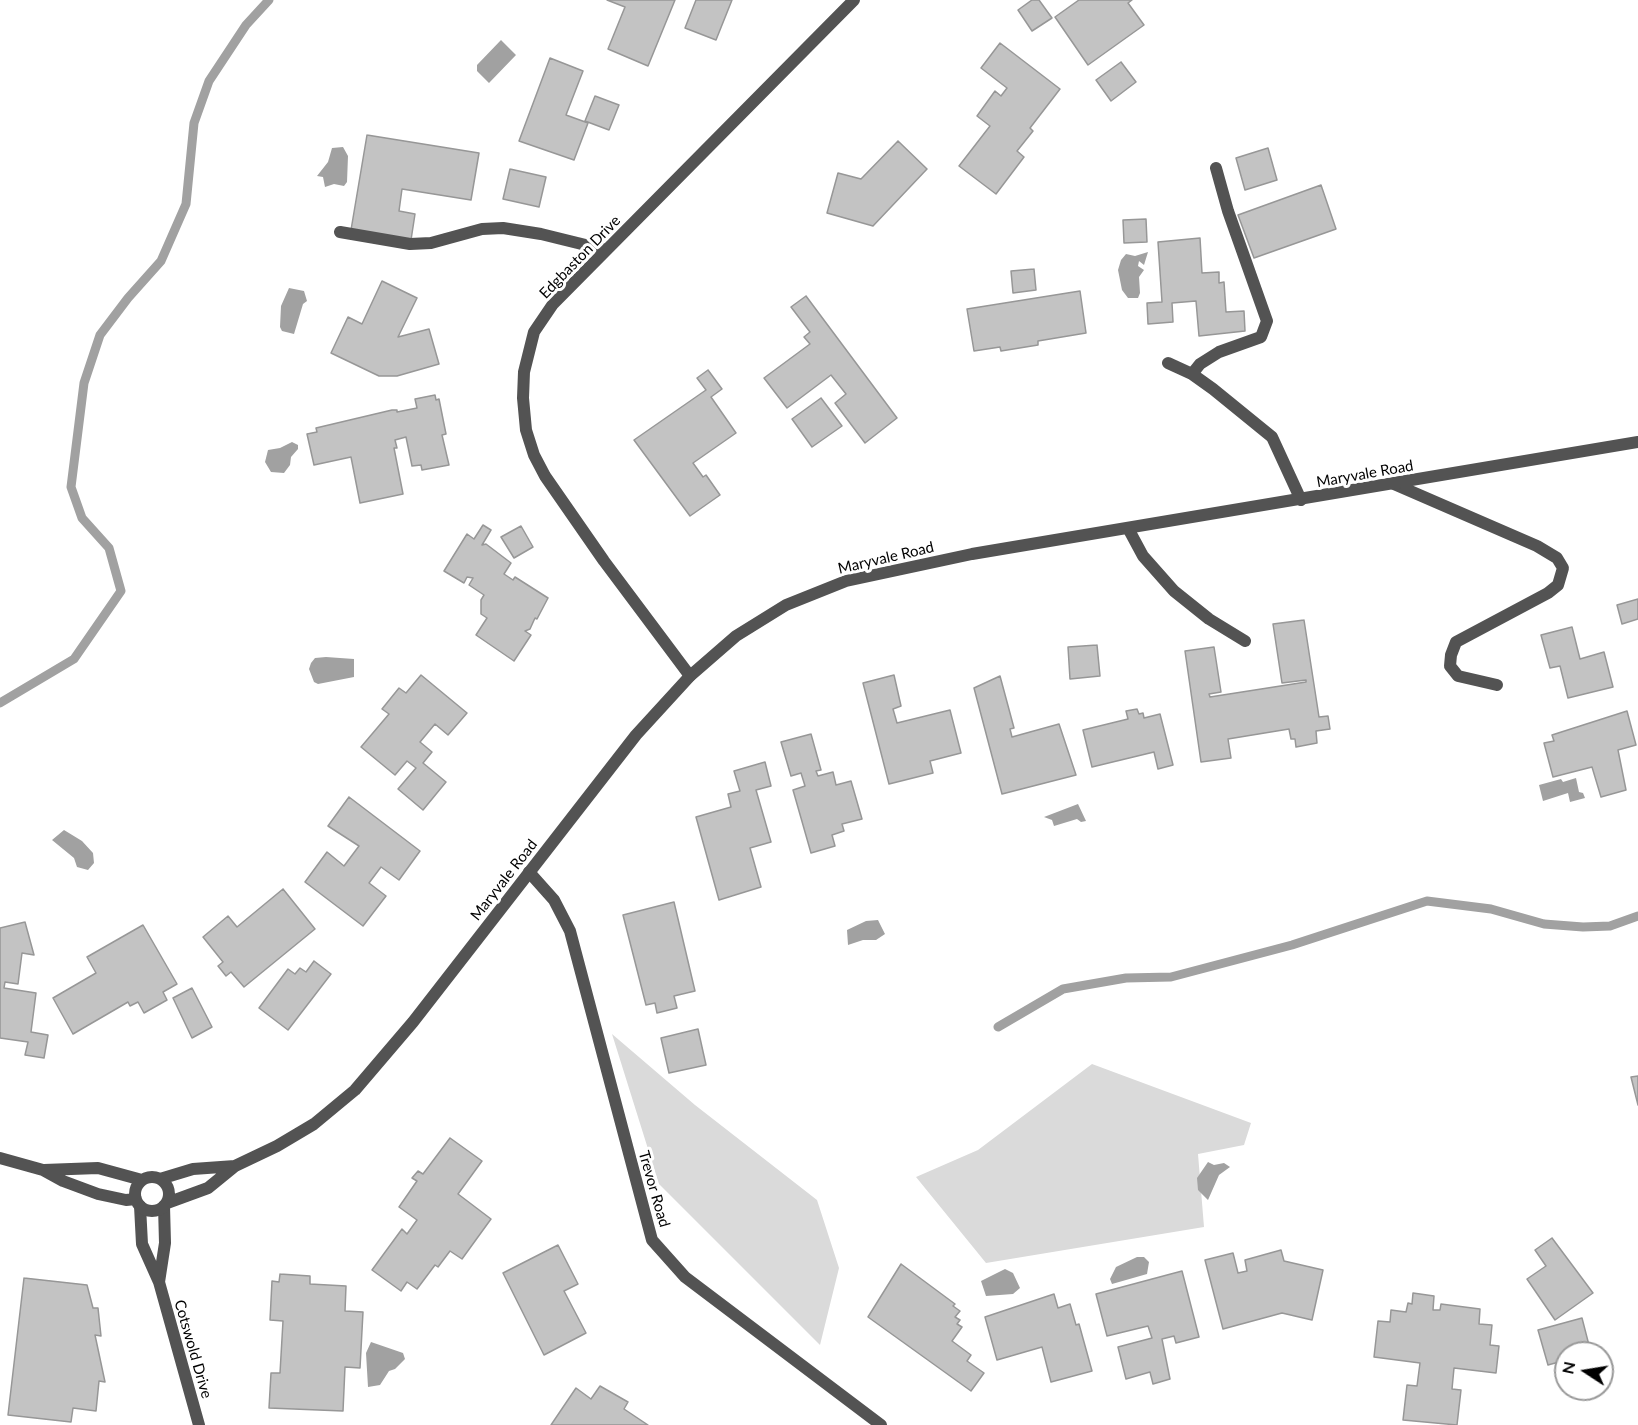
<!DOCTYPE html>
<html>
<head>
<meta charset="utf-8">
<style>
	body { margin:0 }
	#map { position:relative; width:1638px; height:1425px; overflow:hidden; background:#fff; font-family:Lato,sans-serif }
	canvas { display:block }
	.north { position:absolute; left:1554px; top:1341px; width:60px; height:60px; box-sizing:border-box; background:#fff; border:2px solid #999; border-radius:50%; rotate:282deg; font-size:16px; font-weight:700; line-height:24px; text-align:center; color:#000 }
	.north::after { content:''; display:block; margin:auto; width:21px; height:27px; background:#000; clip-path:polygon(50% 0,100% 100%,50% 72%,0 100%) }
</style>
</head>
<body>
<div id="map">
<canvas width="1638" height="1425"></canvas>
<div class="north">N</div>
</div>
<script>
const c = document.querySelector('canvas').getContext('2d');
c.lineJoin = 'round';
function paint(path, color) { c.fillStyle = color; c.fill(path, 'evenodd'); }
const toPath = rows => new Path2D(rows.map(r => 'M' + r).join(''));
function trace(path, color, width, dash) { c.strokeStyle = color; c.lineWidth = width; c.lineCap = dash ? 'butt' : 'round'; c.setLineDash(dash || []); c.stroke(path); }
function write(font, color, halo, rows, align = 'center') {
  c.font = font + ' Lato,sans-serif'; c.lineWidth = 6; c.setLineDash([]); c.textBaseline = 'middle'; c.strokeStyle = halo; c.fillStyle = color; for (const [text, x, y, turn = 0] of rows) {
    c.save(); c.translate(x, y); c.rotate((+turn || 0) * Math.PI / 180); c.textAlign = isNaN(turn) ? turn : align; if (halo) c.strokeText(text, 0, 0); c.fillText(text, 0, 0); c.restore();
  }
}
paint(toPath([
	[612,1034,695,1105,817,1200,839,1268,820,1345,659,1184],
	[1092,1064,1251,1123,1244,1145,1198,1154,1204,1227,986,1263,916,1177,978,1150]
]), '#dadada');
paint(toPath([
	[501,40,516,55,489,83,477,71,477,65],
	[343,147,348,156,347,182,344,186,334,184,325,187,323,177,317,176,328,162,332,148],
	[1148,252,1144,265,1139,261,1138,266,1144,270,1139,277,1140,293,1138,298,1128,298,1122,290,1118,270,1121,260,1126,254,1135,256],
	[289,288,304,291,307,301,303,304,294,334,282,331,280,327,281,306],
	[292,442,298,445,298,449,291,457,290,465,284,473,271,472,265,462,268,450,280,448],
	[326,657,354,659,354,677,318,684,314,682,309,669,311,663,315,658],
	[1576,778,1579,792,1583,793,1585,798,1570,802,1568,793,1543,801,1539,785,1561,779,1563,782],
	[1078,804,1086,821,1081,822,1077,819,1054,826,1052,820,1044,817],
	[64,830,82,841,93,853,94,863,88,870,77,867,74,858,52,840],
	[878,920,885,934,876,940,863,940,848,945,847,930,866,921],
	[1208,1162,1214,1165,1224,1163,1230,1167,1219,1175,1208,1200,1198,1190,1197,1178],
	[1137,1257,1144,1257,1149,1262,1147,1274,1112,1284,1110,1279,1116,1267],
	[1005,1269,1013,1273,1020,1288,1013,1294,986,1296,981,1281],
	[371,1342,403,1353,405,1359,395,1369,389,1371,380,1385,368,1387,366,1353]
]), '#a1a1a1');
trace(toPath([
	[0,703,74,659,121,591,109,548,82,518,71,487,84,383,100,335,128,298,161,261,186,204,194,123,209,81,246,25,269,0],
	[998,1027,1063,989,1126,978,1171,977,1292,945,1427,901,1491,909,1544,924,1583,927,1610,926,1638,916]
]), '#a1a1a1', 9);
const building = toPath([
	[607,0,675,0,648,66,608,49,625,7,607,0],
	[696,0,732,0,716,40,685,28,696,0],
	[1032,0,1039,0,1052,18,1032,31,1018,10,1032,0],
	[1079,0,1132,0,1128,3,1144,25,1088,65,1055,17,1079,0],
	[1000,43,1060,89,1030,128,1033,131,1017,151,1024,157,996,194,959,166,990,126,977,116,995,91,1001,96,1007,88,981,68,1000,43],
	[550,58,583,71,566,115,588,123,574,160,519,141,550,58],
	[1121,62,1136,82,1111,101,1096,80,1121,62],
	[595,96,619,105,609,130,585,121,595,96],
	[367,135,479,153,471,200,402,189,399,211,415,214,411,240,351,230,367,135],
	[898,141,927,169,873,226,827,213,838,173,861,179,898,141],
	[1268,148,1277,180,1245,190,1236,158,1268,148],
	[510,169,546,177,539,207,503,199,510,169],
	[1321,185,1336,229,1254,258,1238,215,1321,185],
	[1146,219,1147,242,1124,243,1123,220,1146,219],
	[1200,238,1202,273,1219,272,1219,283,1224,282,1226,312,1244,311,1245,331,1199,336,1196,301,1172,303,1173,322,1148,324,1147,303,1162,302,1158,242,1200,238],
	[1034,269,1036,290,1013,293,1011,271,1034,269],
	[382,281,417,298,398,337,429,329,439,364,397,376,379,376,331,353,348,317,362,324,382,281],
	[1080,291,1086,333,1038,341,1038,345,1001,351,1000,347,974,351,967,309,1080,291],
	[806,296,897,418,865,443,835,403,846,394,831,375,787,408,764,378,810,344,804,337,810,332,791,307,806,296],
	[708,370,722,389,711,397,736,433,693,463,703,477,706,475,720,495,690,516,634,440,706,390,697,378,708,370],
	[435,395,436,400,439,399,446,434,442,435,449,465,422,470,421,465,412,466,406,437,395,440,397,448,394,448,403,494,360,503,351,457,314,465,307,434,317,432,316,428,392,410,397,410,397,412,417,408,415,399,435,395],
	[821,398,842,426,812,447,792,419,821,398],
	[483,525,491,530,482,545,486,544,511,563,504,574,513,580,515,577,548,598,537,619,535,618,530,629,525,631,531,635,514,661,476,635,487,618,481,614,481,600,484,595,469,585,473,578,467,577,464,583,444,571,467,534,474,539,483,525],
	[521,526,533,547,514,558,501,537,521,526],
	[1638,599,1638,619,1622,624,1617,605,1638,599],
	[1304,620,1319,717,1328,716,1330,729,1316,731,1317,743,1296,747,1295,739,1291,739,1289,729,1228,739,1231,758,1201,762,1185,651,1214,647,1221,692,1209,694,1210,697,1306,682,1306,680,1282,683,1273,624,1304,620],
	[1572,627,1580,659,1604,652,1613,687,1568,698,1560,666,1550,668,1541,635,1572,627],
	[1097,645,1100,676,1070,679,1068,647,1097,645],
	[421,675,467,713,448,735,435,724,420,742,432,752,423,763,446,782,423,810,398,789,416,768,407,761,395,775,361,747,389,714,382,709,399,688,406,693,421,675],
	[894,675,901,706,893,709,897,723,950,710,961,753,930,761,933,773,889,784,863,683,894,675],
	[1000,676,1014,728,1010,729,1012,737,1059,724,1076,775,1002,794,974,688,1000,676],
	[1137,709,1139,714,1143,713,1144,718,1160,714,1173,765,1158,769,1154,752,1092,767,1083,730,1128,719,1126,711,1137,709],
	[1627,711,1636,745,1618,750,1626,790,1601,797,1592,767,1553,777,1544,743,1554,741,1552,735,1627,711],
	[811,734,821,770,816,771,818,776,833,772,836,785,851,781,862,819,842,824,844,831,832,835,835,846,811,853,793,790,805,786,801,773,791,776,781,742,811,734],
	[765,762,771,786,756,790,771,842,750,848,761,887,719,900,696,817,731,807,728,794,740,791,734,771,765,762],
	[349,797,420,851,399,880,381,867,369,883,386,896,363,926,305,882,327,852,344,866,359,846,328,826,349,797],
	[283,889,315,929,244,987,231,972,226,976,218,966,223,962,203,937,228,916,237,927,283,889],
	[674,902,695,991,674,996,677,1008,657,1013,655,1003,646,1005,623,915,674,902],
	[25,922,34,955,22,953,18,984,5,982,4,988,36,993,31,1032,48,1035,44,1058,25,1055,28,1042,0,1038,0,928,25,922],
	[143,925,177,984,163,992,167,1000,144,1013,138,1002,130,1006,128,1002,73,1034,53,998,96,973,87,957,143,925],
	[314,961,331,974,288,1030,259,1008,288,969,295,974,300,968,306,972,314,961],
	[192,988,212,1027,192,1038,173,998,192,988],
	[698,1029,706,1065,669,1073,661,1038,698,1029],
	[1638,1076,1638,1105,1631,1077,1638,1076],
	[450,1138,482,1161,458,1194,491,1219,462,1259,450,1251,438,1267,435,1265,417,1289,407,1282,401,1291,372,1270,402,1229,407,1234,417,1220,399,1207,417,1181,412,1178,418,1171,423,1174,450,1138],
	[1552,1238,1593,1293,1555,1320,1527,1279,1546,1266,1535,1250,1552,1238],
	[558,1245,578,1284,564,1291,586,1333,544,1355,503,1273,558,1245],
	[1281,1250,1284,1261,1323,1270,1312,1320,1282,1313,1223,1329,1205,1260,1233,1253,1238,1273,1247,1271,1245,1260,1281,1250],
	[901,1264,955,1304,953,1306,960,1311,955,1317,960,1320,957,1324,962,1327,952,1341,971,1355,967,1361,984,1373,971,1391,868,1317,901,1264],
	[1182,1271,1199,1337,1176,1343,1174,1336,1162,1339,1170,1379,1153,1384,1150,1372,1126,1379,1118,1347,1152,1338,1148,1326,1107,1336,1096,1294,1182,1271],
	[280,1274,310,1276,310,1284,346,1286,345,1311,363,1312,360,1368,345,1367,343,1411,269,1408,271,1373,280,1373,283,1321,270,1320,272,1281,279,1282,280,1274],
	[24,1278,87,1285,93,1308,98,1308,101,1336,95,1335,105,1382,99,1381,96,1411,73,1408,71,1422,8,1415,24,1278],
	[1413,1293,1434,1296,1433,1310,1440,1310,1441,1304,1480,1309,1479,1324,1492,1325,1490,1345,1499,1346,1496,1373,1454,1368,1452,1389,1461,1390,1457,1425,1403,1420,1407,1385,1417,1386,1420,1363,1374,1357,1378,1321,1390,1322,1391,1310,1406,1312,1408,1303,1412,1304,1413,1293],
	[1054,1294,1058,1308,1070,1304,1076,1325,1079,1324,1092,1371,1051,1382,1042,1347,997,1360,985,1317,1054,1294],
	[1582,1318,1591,1353,1566,1353,1566,1360,1548,1365,1538,1330,1582,1318],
	[600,1386,628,1402,624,1409,648,1425,551,1425,576,1388,591,1399,600,1386]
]);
paint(building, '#c3c3c3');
trace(building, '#979797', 1.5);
trace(toPath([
	[1394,484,1537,546,1557,558,1563,568,1558,585,1548,593,1456,642,1451,655,1450,666,1458,676,1497,685]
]), '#535353', 12);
trace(toPath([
	[340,232,410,244,431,243,482,229,503,228,541,234,606,250],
	[1168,363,1192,374,1213,389,1272,437,1301,500],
	[1192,374,1200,364,1219,352,1261,337,1267,321,1228,211,1216,168],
	[1129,530,1143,556,1174,591,1209,619,1245,641],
	[690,676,604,561,545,476,534,455,526,430,523,398,524,372,534,332,553,304,854,0],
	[529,872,554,900,570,931,652,1240,685,1277,881,1425],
	[140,1206,142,1244,159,1282,199,1425],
	[159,1282,165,1243,164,1206]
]), '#535353', 12);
trace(toPath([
	[0,1158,43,1170,63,1181,98,1194,126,1200,136,1199],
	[44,1170,98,1168,142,1180],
	'135 1194a17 17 0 1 1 34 0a17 17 0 1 1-34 0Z',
	[160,1179,193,1169,235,1166],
	[167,1203,208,1188,235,1166,277,1146,314,1124,355,1090,413,1022,636,735,690,676,736,636,786,605,846,581,972,554,1638,442]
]), '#535353', 12);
write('15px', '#000', '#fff', [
	["Edgbaston Drive",580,257,-46],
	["Maryvale Road",1365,474,-10],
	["Maryvale Road",886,558,-13],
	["Maryvale Road",504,880,-52],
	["Trevor Road",654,1189,74],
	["Cotswold Drive",193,1349,74]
]);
</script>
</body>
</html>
